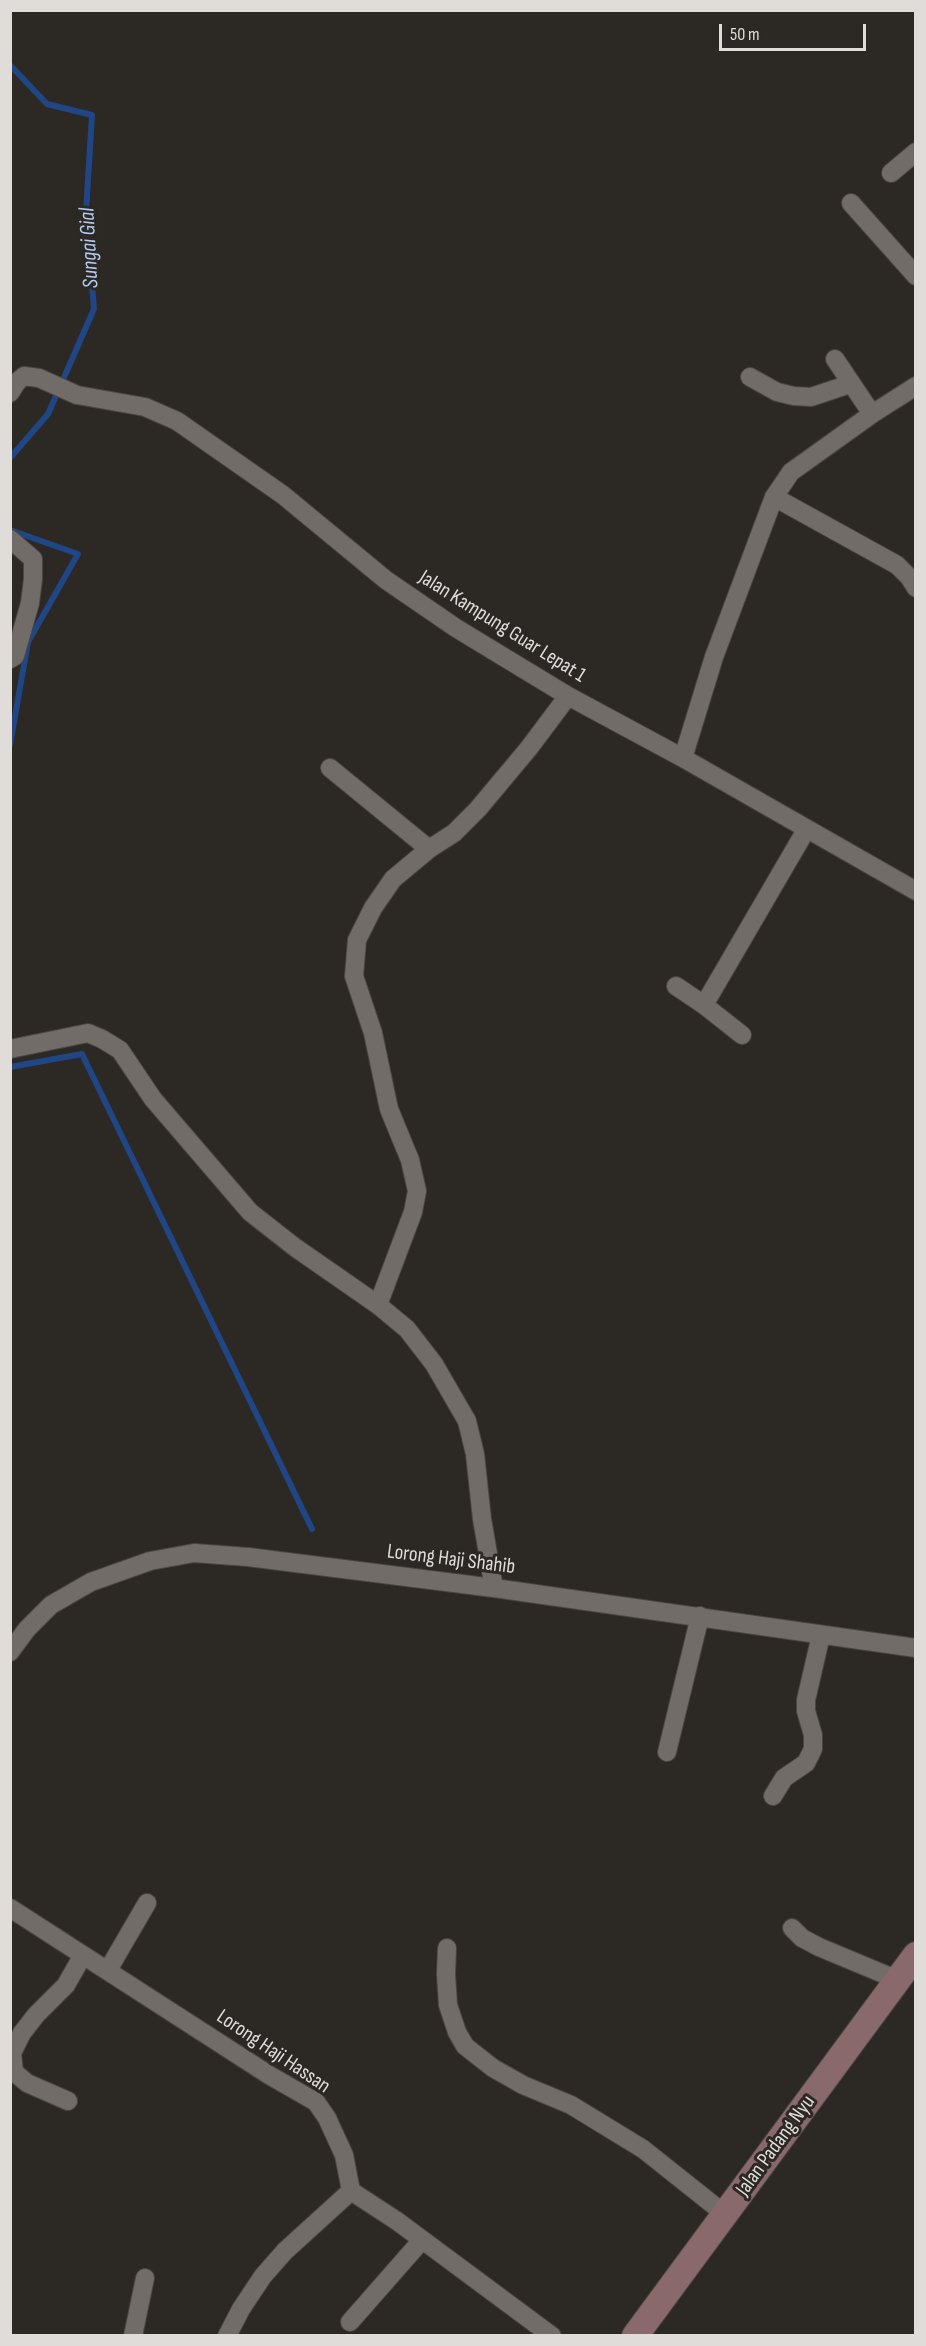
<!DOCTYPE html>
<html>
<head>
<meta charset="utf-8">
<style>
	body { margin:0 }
	#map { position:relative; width:926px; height:2346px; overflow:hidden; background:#2c2824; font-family:"Sofia Sans Condensed",sans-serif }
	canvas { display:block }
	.frame { position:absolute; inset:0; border:12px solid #dfdcd9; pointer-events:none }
	.scale { position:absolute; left:719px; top:24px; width:147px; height:27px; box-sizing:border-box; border:3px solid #dfdcd9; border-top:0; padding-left:8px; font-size:18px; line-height:21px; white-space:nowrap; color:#dfdcd9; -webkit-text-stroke:4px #2c2824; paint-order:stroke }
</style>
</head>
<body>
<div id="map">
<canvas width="926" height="2346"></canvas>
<div class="frame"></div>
<div class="scale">50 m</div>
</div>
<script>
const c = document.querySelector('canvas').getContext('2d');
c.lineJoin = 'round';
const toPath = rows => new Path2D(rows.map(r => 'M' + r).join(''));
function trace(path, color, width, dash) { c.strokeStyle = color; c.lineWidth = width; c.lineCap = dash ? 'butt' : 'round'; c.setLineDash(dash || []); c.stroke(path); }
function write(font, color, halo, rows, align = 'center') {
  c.font = font + ' "Sofia Sans Condensed",sans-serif'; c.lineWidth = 6; c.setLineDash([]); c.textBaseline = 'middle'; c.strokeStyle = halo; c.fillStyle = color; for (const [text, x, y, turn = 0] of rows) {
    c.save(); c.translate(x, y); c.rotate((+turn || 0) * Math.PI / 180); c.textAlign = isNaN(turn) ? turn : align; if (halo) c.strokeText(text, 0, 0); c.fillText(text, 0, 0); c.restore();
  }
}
trace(toPath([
	[10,65,47,104,92,115,86,212,94,309,48,414,10,458],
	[10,530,78,554,28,642,10,745],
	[10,1067,82,1054,312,1529]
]), '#204685', 6);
const street = toPath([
	[891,173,916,152],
	[851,203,916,276],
	[835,359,872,414],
	[750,377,777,392,794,396,811,397,850,384],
	[10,393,17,382,24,376,39,378,77,395,145,407,177,421,283,495,386,580,456,628,568,696,683,758,916,891],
	[774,497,897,565,909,577,916,588],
	[10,539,33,559,33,579,30,603,15,656,10,659],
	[683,758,714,657,774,497,791,472,872,414,916,386],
	[330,768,429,849],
	[676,986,704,1005,806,830],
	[704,1005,742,1035],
	[10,1049,88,1033,102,1039,120,1050,153,1099,250,1212,296,1248,378,1305,407,1329,434,1364,467,1421,475,1454,482,1519,494,1588],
	[378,1305,413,1212,417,1191,410,1160,389,1109,373,1033,354,976,357,940,373,908,393,879,429,849,454,833,478,809,529,748,568,696],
	[10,1652,27,1629,51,1605,91,1582,150,1561,194,1553,248,1557,494,1588,916,1648],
	[667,1752,700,1616],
	[773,1796,784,1778,806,1763,813,1749,813,1735,806,1711,806,1700,821,1635],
	[10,1908,269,2075,316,2102,327,2118,344,2155,351,2191,397,2221,552,2336],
	[792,1928,802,1938,819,1947,898,1980],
	[447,1948,446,1974,448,2005,457,2032,465,2046,493,2068,523,2085,571,2105,643,2149,726,2215],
	[108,1970,147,1903],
	[68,2101,27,2083,14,2072,12,2053,22,2033,36,2015,66,1985,83,1955],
	[350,2322,422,2240],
	[133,2336,145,2278],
	[227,2336,241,2309,263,2276,285,2251,351,2191]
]);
const secondary = toPath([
	[635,2336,916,1955]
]);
trace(street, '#4a4642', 20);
trace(secondary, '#4a4642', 28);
trace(street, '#726c68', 18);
trace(secondary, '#8a696c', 26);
write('21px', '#dfdcd9', '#2c2824', [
	["Jalan Kampung Guar Lepat 1",502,627,32],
	["Lorong Haji Shahib",451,1560,7],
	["Lorong Haji Hassan",273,2052,34],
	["Jalan Padang Nyu",776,2146,-54]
]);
write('italic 22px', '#b3cbef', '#2c2824', [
	["Sungai Gial",90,248,-93]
]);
</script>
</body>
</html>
